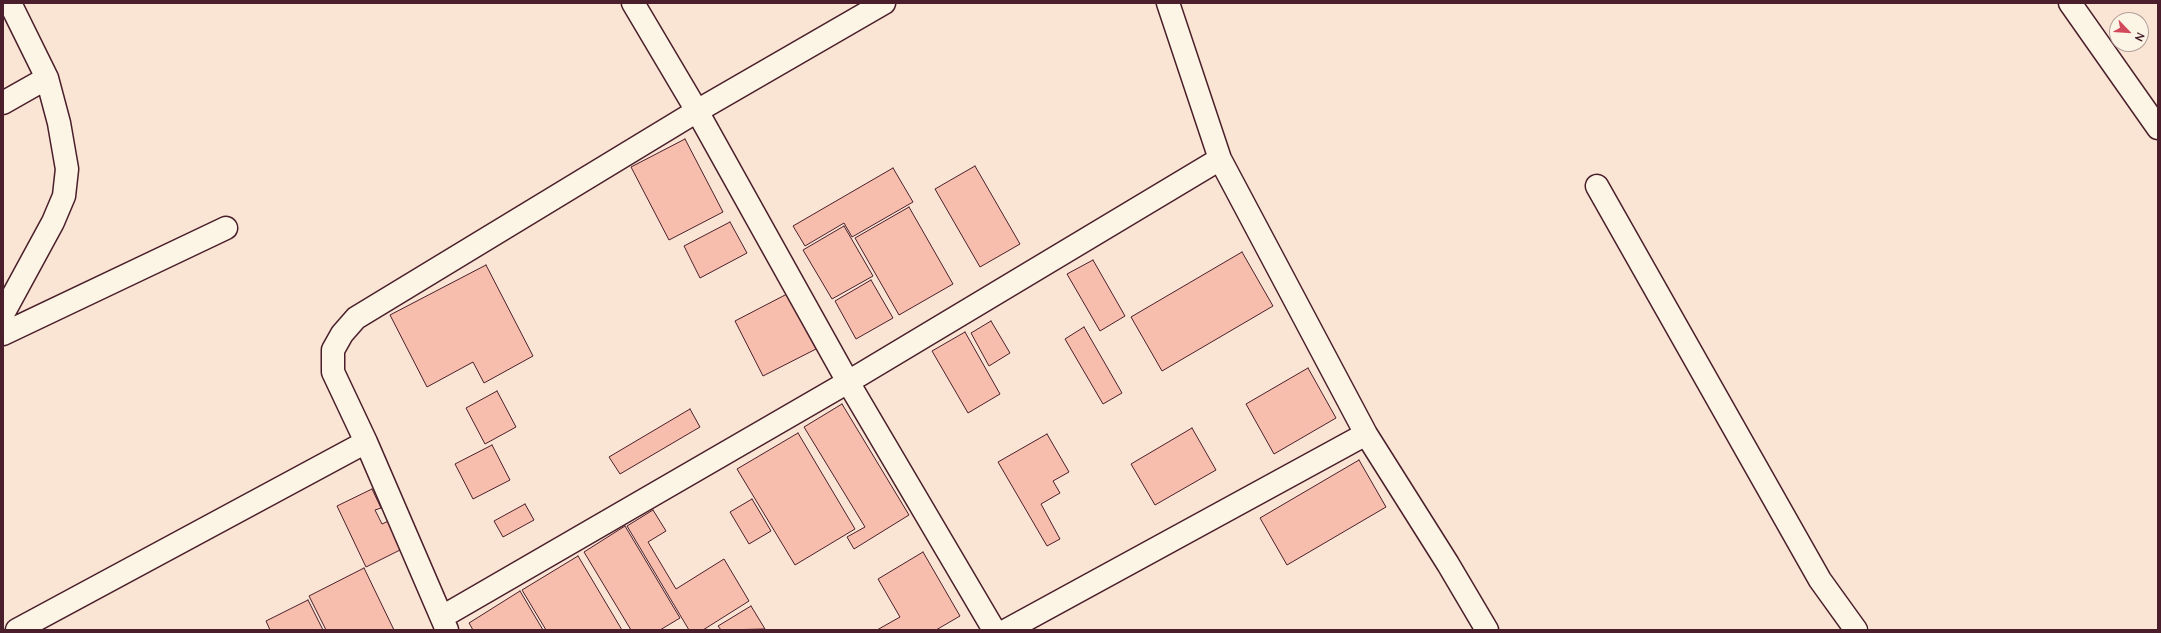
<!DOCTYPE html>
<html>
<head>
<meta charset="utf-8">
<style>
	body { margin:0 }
	#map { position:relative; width:2161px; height:633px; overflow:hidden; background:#fae4d4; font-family:"Architects Daughter",sans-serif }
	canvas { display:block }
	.frame { position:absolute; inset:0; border:4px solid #4a1f2b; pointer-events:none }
	.north { position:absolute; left:2109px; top:12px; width:40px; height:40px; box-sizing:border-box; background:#fcf5e5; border:1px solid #b59f9b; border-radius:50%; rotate:115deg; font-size:11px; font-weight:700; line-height:16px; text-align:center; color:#4a1f2b }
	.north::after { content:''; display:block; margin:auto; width:14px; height:18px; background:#d1495b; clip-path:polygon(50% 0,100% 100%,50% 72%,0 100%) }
</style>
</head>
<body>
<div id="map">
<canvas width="2161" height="633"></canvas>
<div class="frame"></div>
<div class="north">N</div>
</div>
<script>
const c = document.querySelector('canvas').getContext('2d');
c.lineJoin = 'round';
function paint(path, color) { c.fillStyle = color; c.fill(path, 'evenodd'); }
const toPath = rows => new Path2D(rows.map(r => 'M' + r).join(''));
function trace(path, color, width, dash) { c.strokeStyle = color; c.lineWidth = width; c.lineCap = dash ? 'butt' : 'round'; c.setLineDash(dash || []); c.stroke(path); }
const building = toPath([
	[685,139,723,212,669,240,631,167,685,139],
	[975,166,1020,244,980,267,935,189,975,166],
	[893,168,913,202,852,237,844,223,805,246,793,226,893,168],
	[909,207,953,284,899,315,855,238,909,207],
	[730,222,747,253,700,278,684,246,730,222],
	[844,226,873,276,832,299,803,250,844,226],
	[1242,252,1273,306,1162,371,1131,317,1242,252],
	[1093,260,1125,316,1100,331,1067,274,1093,260],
	[486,265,533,356,484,383,473,362,427,387,390,315,486,265],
	[871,280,893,318,856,339,835,301,871,280],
	[787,294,816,349,763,376,735,321,787,294],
	[991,321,1010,353,989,366,971,333,991,321],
	[1084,327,1122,393,1103,404,1065,339,1084,327],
	[965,332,1000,394,968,413,932,351,965,332],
	[1308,368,1336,418,1274,454,1246,404,1308,368],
	[497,391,516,427,485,444,466,408,497,391],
	[842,404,909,515,854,549,847,537,865,527,804,427,842,404],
	[690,409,700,427,620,474,609,457,690,409],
	[1192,428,1216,470,1155,505,1131,464,1192,428],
	[798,433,855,529,795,565,737,469,798,433],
	[1047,434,1069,472,1053,481,1060,493,1041,504,1060,539,1047,546,998,462,1047,434],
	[492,445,510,480,473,499,455,464,492,445],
	[1359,460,1386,507,1287,565,1260,518,1359,460],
	[372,489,381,508,375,510,382,524,395,518,408,546,366,567,337,506,372,489],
	[752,499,771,531,749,544,730,512,752,499],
	[525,504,534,520,503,537,494,521,525,504],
	[653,510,666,531,648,542,676,589,724,559,749,601,703,630,689,630,627,526,653,510],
	[625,526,680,618,660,630,631,630,584,552,625,526],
	[923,552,960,616,936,630,877,630,900,617,878,579,923,552],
	[578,556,622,630,546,630,522,590,578,556],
	[364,568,394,630,326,630,309,596,364,568],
	[520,591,543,630,473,630,469,623,520,591],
	[308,600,323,630,270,630,266,621,308,600],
	[751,606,765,629,721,630,718,626,751,606]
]);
paint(building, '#f7bead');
trace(building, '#4a1f2b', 1);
const minor = toPath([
	[633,3,697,111,848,382,994,630],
	[1168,3,1220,159,1366,434,1448,564,1487,630],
	[2070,3,2158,128],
	[3,103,47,78],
	[1597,186,1820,580,1856,630],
	[3,314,53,222,64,196,67,169,59,123,47,78,10,3],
	[3,334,226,228],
	[442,617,848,382,1220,159],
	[17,630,366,442],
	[447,630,366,442,333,372,333,350,342,334,356,318,697,111,884,3],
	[1007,630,1366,434]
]);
trace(minor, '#4a1f2b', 25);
trace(minor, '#fcf5e5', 22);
</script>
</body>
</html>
